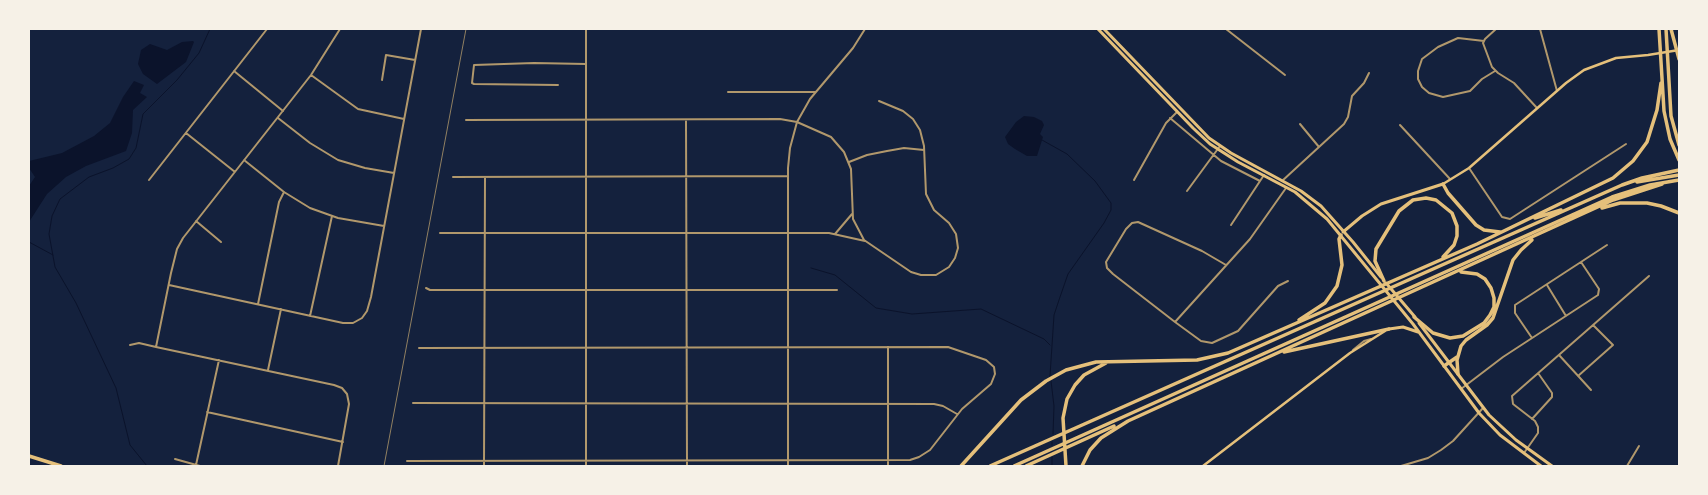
<!DOCTYPE html>
<html>
<head>
<meta charset="utf-8">
<style>
	body { margin:0 }
	#map { position:relative; width:1708px; height:495px; overflow:hidden; background:#14213d; font-family:"PT Sans",sans-serif }
	canvas { display:block }
	.frame { position:absolute; inset:0; border:30px solid #f6f1e7; pointer-events:none }
</style>
</head>
<body>
<div id="map">
<canvas width="1708" height="495"></canvas>
<div class="frame"></div>
</div>
<script>
const c = document.querySelector('canvas').getContext('2d');
c.lineJoin = 'round';
function paint(path, color) { c.fillStyle = color; c.fill(path, 'evenodd'); }
const toPath = rows => new Path2D(rows.map(r => 'M' + r).join(''));
function trace(path, color, width, dash) { c.strokeStyle = color; c.lineWidth = width; c.lineCap = dash ? 'butt' : 'round'; c.setLineDash(dash || []); c.stroke(path); }
paint(toPath([
	[193,41,194,42,186,62,157,84,143,74,138,64,141,50,150,44,167,50,182,42],
	[134,81,144,85,140,93,147,97,133,110,132,133,126,151,86,166,66,177,47,194,29,222,29,186,35,177,29,168,29,161,62,153,94,136,110,123,123,97],
	[1024,116,1034,117,1042,121,1044,125,1040,134,1043,137,1037,156,1027,156,1015,149,1008,144,1005,137,1016,122]
]), '#0b132b');
trace(toPath([
	[1042,140,1067,154,1095,181,1111,203,1111,210,1104,223,1068,274,1060,297,1054,315,1050,376],
	[29,242,53,255],
	[811,268,835,275,876,308,912,314,981,309,1044,339,1050,345],
	[1051,381,1054,406,1053,434],
	[1052,445,1052,442],
	[147,466,130,445,116,388,76,303,55,267,49,234,52,216,60,199,89,177,113,168,129,159,136,148,143,114,177,80,199,53,210,29],
	[1052,466,1052,457]
]), '#0b132b', 1);
trace(toPath([
	[716,29,777,29]
]), '#b1986c', 1);
trace(toPath([
	[586,29,586,466],
	[1226,29,1285,75],
	[1496,29,1485,39,1483,43,1492,67,1498,73,1514,83,1537,108],
	[1540,29,1557,91],
	[1484,41,1458,38,1438,47,1422,59,1418,71,1418,79,1422,87,1429,93,1443,97,1470,91,1482,79,1495,71],
	[234,71,283,111],
	[311,75,358,109,404,119],
	[382,80,386,55,415,60],
	[558,85,474,84,472,83,474,65,534,63,586,64],
	[728,92,815,92],
	[278,118,310,143,338,160,365,168,394,173],
	[1170,118,1221,161,1260,181],
	[466,120,780,119,797,122,831,137,844,152,851,169,853,219,864,240,911,272,921,275,936,275,949,267,955,258,958,248,956,234,949,223,934,210,926,194,924,146,920,130,913,119,903,111,879,101],
	[686,120,687,466],
	[1300,124,1319,147],
	[1400,125,1450,179],
	[186,133,235,172],
	[244,160,284,192,310,208,338,218,384,226],
	[849,162,867,155,887,151,904,148,924,150],
	[1469,168,1502,217,1510,219,1626,144],
	[453,177,788,176],
	[149,180,267,29],
	[1134,180,1166,123,1177,112],
	[1282,181,1344,124,1348,117,1352,96,1364,83,1369,73],
	[1187,191,1220,146],
	[196,221,221,242],
	[1231,225,1264,175],
	[440,233,829,233,865,241],
	[835,234,852,214],
	[1226,265,1202,251,1138,222,1132,223,1126,229,1106,262,1107,268,1113,274,1175,322,1201,341,1212,343,1238,331,1278,286,1288,281],
	[169,285,343,323,353,323,362,318,367,311,371,297,421,29],
	[1547,285,1566,316],
	[426,288,430,290,837,290],
	[258,304,279,202,284,192],
	[310,316,332,216],
	[1175,322,1250,239,1286,188],
	[1532,338,1515,313,1515,305,1607,245],
	[130,345,139,343,156,347,334,385,342,388,347,394,349,404,338,466],
	[156,347,171,273,177,249,183,238,311,75,340,29],
	[888,347,888,466],
	[1353,350,1364,341,1371,339],
	[1559,355,1591,390],
	[268,370,281,309],
	[1578,376,1613,345,1593,325],
	[1461,389,1503,357,1598,295,1599,289,1581,262],
	[413,403,934,404,943,406,957,414],
	[207,412,343,442],
	[1532,419,1552,397,1552,393,1538,373],
	[1524,453,1538,433,1538,427,1535,421,1513,404,1512,396,1649,276],
	[175,459,200,466],
	[407,461,910,460,919,457,930,450,962,409,991,384,995,374,994,367,986,360,948,347,419,348],
	[196,465,219,360],
	[484,466,485,177],
	[788,466,788,168,790,148,797,122,810,99,853,48,865,29],
	[1401,466,1428,458,1441,450,1453,441,1483,408],
	[1627,466,1639,446]
]), '#b1986c', 2);
trace(toPath([
	[1443,184,1469,168,1566,83,1584,70,1616,58,1648,55,1679,50],
	[1203,466,1350,353,1385,331]
]), '#e5c07b', 2.5);
trace(toPath([
	[1098,29,1193,128,1210,144,1238,162,1295,192,1327,219,1413,324,1479,413,1500,435,1541,466],
	[1104,29,1209,138,1231,153,1301,191,1321,206,1353,242,1381,277],
	[1343,232,1362,216,1381,204,1443,184],
	[1386,283,1415,317],
	[1419,323,1489,415,1516,440,1552,466],
	[1389,329,1403,327,1418,332]
]), '#e5c07b', 3);
trace(toPath([
	[1659,29,1664,111,1670,139,1679,160],
	[1666,29,1671,116,1679,145],
	[1671,29,1679,59],
	[1637,182,1679,175],
	[1443,184,1448,193,1476,225,1484,230,1500,232],
	[1602,208,1620,203,1647,203,1661,206,1679,213],
	[1535,218,1561,210],
	[1384,281,1375,261,1376,249,1399,211,1413,200,1426,198,1436,200,1452,213,1457,226,1457,236,1454,245,1443,257],
	[1414,317,1433,333,1450,338,1463,336,1484,323,1490,315,1494,307,1494,298,1491,288,1485,279,1477,274,1461,272],
	[1299,320,1325,303,1337,286,1342,265,1339,239,1341,235],
	[1284,352,1389,329],
	[1444,366,1457,357],
	[1458,374,1457,360,1461,346,1466,340,1487,325,1493,318,1513,260,1521,250,1532,240],
	[29,456,61,466],
	[961,466,1021,400,1046,381,1066,370,1096,362,1197,360,1228,353,1477,244,1613,178,1633,161,1647,142,1657,110,1661,83],
	[990,466,1622,185,1642,178,1679,170],
	[1014,466,1612,197,1650,185,1679,180],
	[1026,466,1114,426],
	[1066,466,1063,418,1067,399,1075,385,1084,375,1106,363],
	[1082,466,1090,450,1101,438,1128,421,1613,200,1662,184]
]), '#e5c07b', 3.5);
trace(toPath([
	[384,466,466,29]
]), '#918062', 1);
</script>
</body>
</html>
